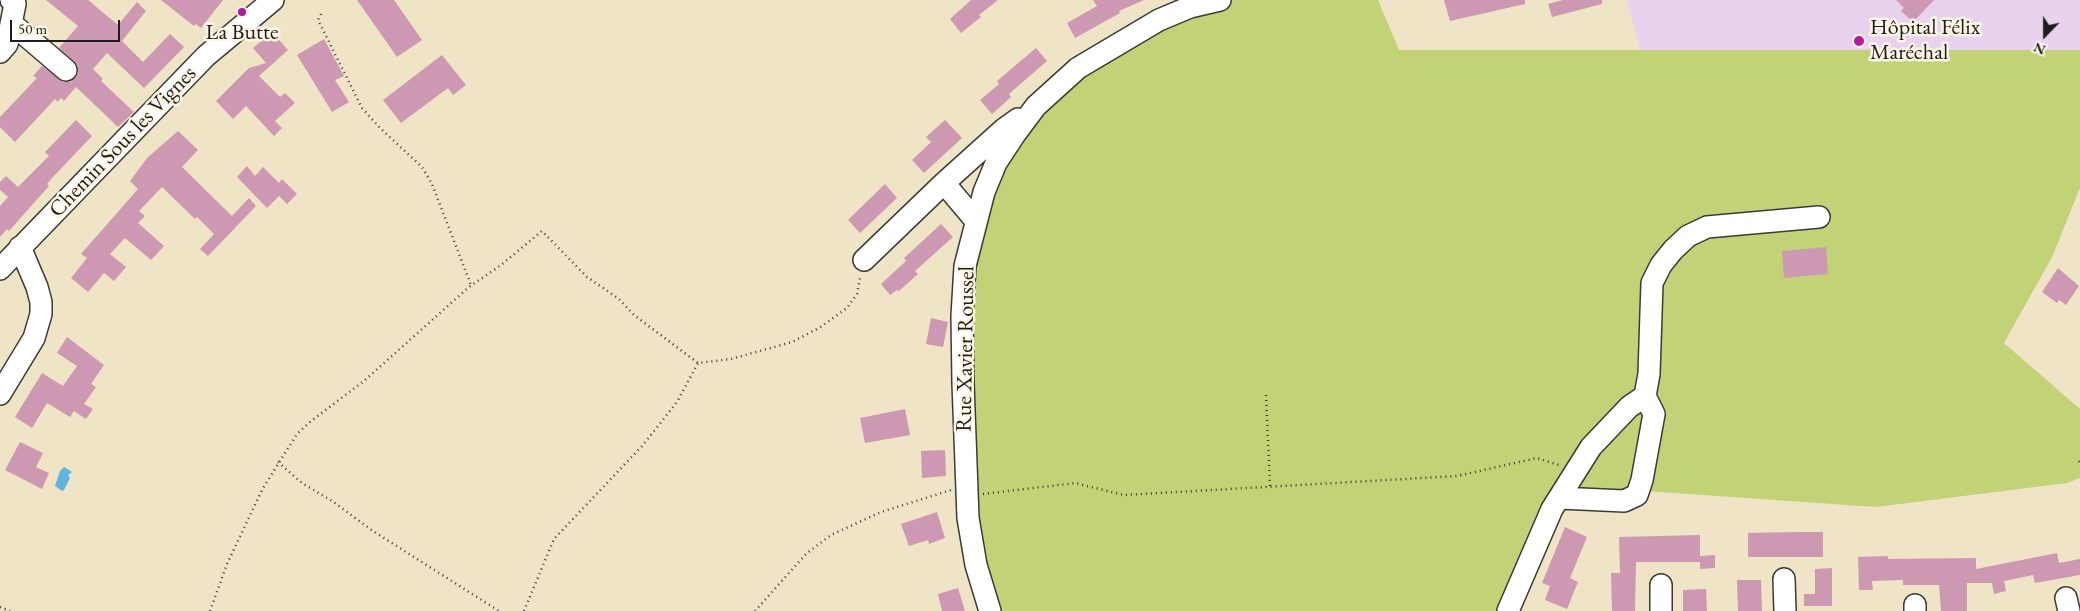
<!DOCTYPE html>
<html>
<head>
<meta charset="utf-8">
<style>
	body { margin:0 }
	#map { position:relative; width:2080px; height:611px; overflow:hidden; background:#efe5c6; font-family:"EB Garamond",serif }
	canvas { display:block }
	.north { position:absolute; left:2020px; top:10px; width:50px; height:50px; -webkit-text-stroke:4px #fcf5e5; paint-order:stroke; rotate:202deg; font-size:14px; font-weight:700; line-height:20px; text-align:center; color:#1c1c1c }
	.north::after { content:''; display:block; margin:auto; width:18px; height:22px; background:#1c1c1c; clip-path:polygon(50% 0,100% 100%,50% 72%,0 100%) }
	.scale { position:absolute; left:10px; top:20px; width:110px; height:22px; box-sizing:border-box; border:2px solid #1c1c1c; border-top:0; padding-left:6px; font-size:15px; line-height:18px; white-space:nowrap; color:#1c1c1c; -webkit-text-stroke:4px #fcf5e5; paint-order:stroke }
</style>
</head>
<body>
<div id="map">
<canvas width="2080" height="611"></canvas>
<div class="north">N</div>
<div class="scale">50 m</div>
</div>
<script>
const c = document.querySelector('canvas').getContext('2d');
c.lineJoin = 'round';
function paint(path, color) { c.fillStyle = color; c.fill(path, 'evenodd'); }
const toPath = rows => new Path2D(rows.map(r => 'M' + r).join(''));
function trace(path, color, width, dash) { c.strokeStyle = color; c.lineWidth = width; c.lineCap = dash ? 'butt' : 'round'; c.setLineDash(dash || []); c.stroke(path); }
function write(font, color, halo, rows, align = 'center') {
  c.font = font + ' "EB Garamond",serif'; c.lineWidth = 5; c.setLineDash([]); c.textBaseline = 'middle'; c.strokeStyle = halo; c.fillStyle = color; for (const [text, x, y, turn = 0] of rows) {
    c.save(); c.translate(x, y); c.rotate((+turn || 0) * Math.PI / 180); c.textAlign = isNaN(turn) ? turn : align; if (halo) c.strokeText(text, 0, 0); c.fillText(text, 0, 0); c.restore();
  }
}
paint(toPath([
	[1627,0,2080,0,2080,77,1644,64]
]), '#e9d2ee');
paint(toPath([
	[1220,0,1378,0,1399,50,2080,50,2080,188,2052,257,2004,343,2080,409,2080,478,2067,483,1876,507,1616,489,1578,493,1576,486,1509,611,990,611,976,565,962,316,996,163,1078,68]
]), '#c1d376');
paint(toPath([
	[64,467,72,472,68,475,70,478,64,490,62,491,55,486,60,471]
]), '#60b5dc');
paint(toPath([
	[46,0,88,0,118,25,137,2,146,11,122,41,143,62,170,34,184,47,144,88,107,53,93,69,103,79,101,81,134,112,118,127,76,87,64,101,61,98,58,102,55,99,15,142,0,127,0,117,37,78,33,76,42,66,63,82,71,82,78,73,78,66,74,61,59,48,78,26],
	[161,0,223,0,201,28,196,24,194,26],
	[357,0,394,0,422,40,397,57],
	[971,0,998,0,979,15,981,17,961,33,950,19],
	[1093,0,1144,0,1119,11,1120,13,1075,38,1067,23,1097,6],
	[1444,0,1525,0,1525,4,1450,21],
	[1563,0,1602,0,1602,4,1552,17,1548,4],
	[1896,0,1934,0,1913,22,1901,11,1904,8],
	[272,32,288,50,259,76,280,97,285,93,295,103,275,121,282,128,274,136,246,106,233,119,216,101,249,68,266,63,253,48],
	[324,39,344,76,335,80,349,102,332,112,297,55],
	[1036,48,1047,61,1009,94,1011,97,992,114,980,100,999,84,997,81],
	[442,55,466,85,453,95,448,88,401,123,383,100],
	[76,120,92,136,52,178,47,184,49,186,9,231,7,229,0,237,0,206,8,197,0,190,0,182,6,176,18,187,49,156,45,152],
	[945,120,962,138,924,173,912,160,931,142,926,137],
	[178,131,198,150,182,167,232,216,249,198,256,206,208,256,200,249,214,234,197,217,195,219,162,187,139,211,145,216,138,223,164,246,151,260,125,238,110,254,126,267,114,281,104,273,88,292,71,278,87,258,81,254,138,189,130,181,147,158],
	[247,166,255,176,263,167,279,183,282,179,297,194,287,204,279,196,267,208,237,177],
	[885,184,897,198,860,233,848,220],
	[941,224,953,237,915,271,918,274,899,291,897,290,890,295,881,284,906,261,904,258],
	[1826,247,1828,274,1784,278,1782,251],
	[2058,268,2079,286,2066,305,2059,300,2057,303,2042,292],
	[931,318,948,322,943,347,926,344],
	[67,337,104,365,91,384,96,387,84,404,93,409,86,419,74,411,70,417,47,403,32,428,15,417,42,373,63,386,77,366,57,353],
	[905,409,910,435,865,443,860,418],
	[20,442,43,453,36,467,49,473,42,489,5,470],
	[945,450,946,476,922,478,921,451],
	[937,512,945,538,929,544,928,540,909,546,901,524],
	[1565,527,1587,537,1570,578,1578,582,1567,609,1545,600,1550,586,1542,583],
	[1795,532,1823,532,1823,557,1748,557,1748,533],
	[1700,535,1700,562,1636,562,1635,611,1612,611,1611,573,1620,573,1619,537],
	[2057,553,2059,563,2080,559,2080,575,2035,583,2033,575,2004,581,2006,591,1994,594,1992,583,1967,583,1967,611,1941,611,1939,585,1903,585,1903,580,1872,581,1873,590,1859,590,1858,557,1888,556,1888,559,1976,558,1976,569],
	[1715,555,1715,568,1700,569,1700,556],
	[1832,568,1832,606,1804,606,1804,594,1815,594,1815,569],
	[1737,580,1761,580,1762,611,1738,611],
	[958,588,965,611,942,611,938,594],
	[1706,589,1707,611,1683,611,1683,590]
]), '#cd98b2');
const minor = toPath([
	[11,23,66,70],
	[0,52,7,44,15,4,11,0],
	[944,183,976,221],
	[864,260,944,183,1004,129,1018,119],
	[0,269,206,56,273,0],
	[0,394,34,338,41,314,41,302,37,287,20,247],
	[1645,396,1649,374,1652,283,1661,265,1673,250,1688,236,1707,227,1819,217],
	[1784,579,1785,611],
	[2066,598,2069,611],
	[1915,605,1915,611],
	[990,611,976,565,968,518,963,383,962,316,965,266,984,192,996,163,1015,134,1036,106,1078,68,1159,20,1190,7,1220,0],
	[1508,611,1552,509,1591,447,1629,407,1645,396,1654,414,1642,480,1637,495,1624,501,1560,498],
	[1661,611,1661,585]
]);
trace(minor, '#3c3a36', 24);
trace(toPath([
	[321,14,318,20,362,108,380,128,422,167,432,184,471,285],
	[1266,395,1270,486],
	[2079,461,2080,463],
	[278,462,302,483,332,501,373,531,499,611],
	[983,494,1075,483,1124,495,1457,476,1537,458,1559,465],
	[0,607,10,611],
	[210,611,227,564,263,488,297,434,311,421,364,381,469,287,501,265,542,231,587,277,619,299,634,315,698,363,731,359,792,342,819,328,847,308,857,294,860,278],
	[524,611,554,539,643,445,677,402,698,363],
	[755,611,806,554,831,535,881,512,951,490]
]), '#3c3a36', 2.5, [1, 4]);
trace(minor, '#fff', 21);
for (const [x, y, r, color] of [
	[242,12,5,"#b5179e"],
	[1859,41,6,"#b5179e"]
]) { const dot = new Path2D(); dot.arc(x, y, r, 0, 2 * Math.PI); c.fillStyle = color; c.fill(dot); trace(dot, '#fcf5e5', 2); }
write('22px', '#1c1c1c', '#fcf5e5', [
	["Hôpital Félix",1870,28],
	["Maréchal",1870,53],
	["La Butte",242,33,"center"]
], 'left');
write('22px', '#1c1c1c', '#fcf5e5', [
	["Chemin Sous les Vignes",123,142,-46],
	["Rue Xavier Roussel",966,349,-89]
]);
</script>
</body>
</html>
